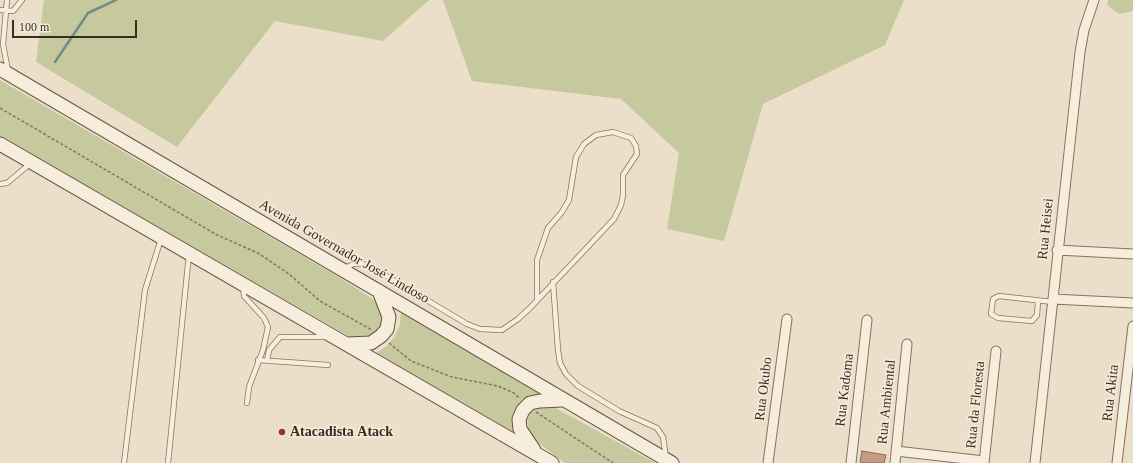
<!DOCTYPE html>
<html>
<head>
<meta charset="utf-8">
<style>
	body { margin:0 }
	#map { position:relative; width:1133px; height:463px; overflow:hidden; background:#ebdfc9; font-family:"Times New Roman",serif }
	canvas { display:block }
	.scale { position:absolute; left:12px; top:20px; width:125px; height:18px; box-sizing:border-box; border:2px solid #382b22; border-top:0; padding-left:5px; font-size:12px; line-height:14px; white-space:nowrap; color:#382b22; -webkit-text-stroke:3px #f3ead8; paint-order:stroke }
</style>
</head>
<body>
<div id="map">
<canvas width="1133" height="463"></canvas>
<div class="scale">100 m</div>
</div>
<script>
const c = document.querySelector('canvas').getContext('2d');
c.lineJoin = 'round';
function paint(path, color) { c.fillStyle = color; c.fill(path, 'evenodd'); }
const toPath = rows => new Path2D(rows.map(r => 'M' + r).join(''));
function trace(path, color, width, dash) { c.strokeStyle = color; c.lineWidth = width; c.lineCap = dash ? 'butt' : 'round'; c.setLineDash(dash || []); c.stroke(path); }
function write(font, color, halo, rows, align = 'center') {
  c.font = font + ' "Times New Roman",serif'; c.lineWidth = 3.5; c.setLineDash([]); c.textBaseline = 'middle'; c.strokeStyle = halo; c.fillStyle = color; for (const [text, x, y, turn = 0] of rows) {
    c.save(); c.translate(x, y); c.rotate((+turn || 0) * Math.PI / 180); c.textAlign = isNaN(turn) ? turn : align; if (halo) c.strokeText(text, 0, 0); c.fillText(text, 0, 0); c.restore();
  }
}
paint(toPath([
	[44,0,429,0,383,41,275,21,177,147,36,62],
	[443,0,904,0,885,45,763,104,724,241,667,229,679,153,621,99,472,81],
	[1108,0,1133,0,1133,11,1119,14,1107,5],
	[0,80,337,276,376,301,385,319,376,336,354,339,0,137],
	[401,310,541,393,530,397,514,428,515,433,376,353,387,346,395,336,400,324],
	[550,405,554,407,655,463,565,463,533,439,528,429,527,418,531,411,533,409]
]), '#c6c99e');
trace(toPath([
	[55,62,88,13,116,0]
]), '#718e85', 2.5);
const building = toPath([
	[862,451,886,455,884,463,866,463,860,462,862,451]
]);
paint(building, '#c69b82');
trace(building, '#8b6c5b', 1);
const lane = toPath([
	[7,0,3,44,8,71],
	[0,10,13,11,22,0],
	[0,184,7,183,31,163],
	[344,268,354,264,363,264,373,268,467,324,480,329,502,330,518,319,529,309,614,219,621,205,623,195,623,175,637,154,636,146,631,138,613,132,596,135,584,144,576,157,569,200,562,212,548,228,537,260,537,299],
	[553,282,558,350,560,363,566,374,578,386,619,411,657,428,663,437,666,458],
	[243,288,244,296,264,318,268,327,263,350,249,387,247,403],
	[1038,301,1037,315,1032,321,998,318,991,314,993,299,999,296,1053,302],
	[258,360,328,365],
	[267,361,269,350,280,337,325,337],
	[124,463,145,290,161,239],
	[168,463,189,254]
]);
const street = toPath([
	[1057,250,1133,254],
	[1053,299,1133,303],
	[896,451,984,461],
	[768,463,787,319],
	[851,463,867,320],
	[895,463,907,344],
	[984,463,996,351],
	[1035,463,1080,52,1084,30,1094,0],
	[1117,463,1133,326]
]);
const secondary = toPath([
	[0,69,672,463],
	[0,144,552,463],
	[348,344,371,343,381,336,387,329,389,317,379,291],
	[534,450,520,429,519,419,523,410,530,403,540,401,562,400]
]);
trace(lane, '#87725f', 6);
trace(street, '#87725f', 11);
trace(secondary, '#695342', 15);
trace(toPath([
	[0,108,217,235,258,253,289,274,320,301,372,330],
	[389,343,411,361,452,377,498,386,514,393,519,398],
	[536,412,613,463]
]), '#87725f', 1.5, [3, 2]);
trace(lane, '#f7eddc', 4.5);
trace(street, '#f7eddc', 9);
trace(secondary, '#f7eddc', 13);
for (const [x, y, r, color] of [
	[282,432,4,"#91343a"]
]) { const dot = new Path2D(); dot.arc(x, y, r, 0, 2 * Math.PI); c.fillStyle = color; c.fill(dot); trace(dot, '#f3ead8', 1.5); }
write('14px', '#382b22', '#f3ead8', [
	["Rua Heisei",1046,229,-84],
	["Avenida Governador José Lindoso",344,252,30],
	["Rua Okubo",764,389,-83],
	["Rua Kadoma",845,390,-83],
	["Rua Akita",1111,393,-83],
	["Rua Ambiental",887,402,-84],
	["Rua da Floresta",976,405,-84]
]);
write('bold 14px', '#382b22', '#f3ead8', [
	["Atacadista Atack",290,432]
], 'left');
</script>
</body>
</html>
